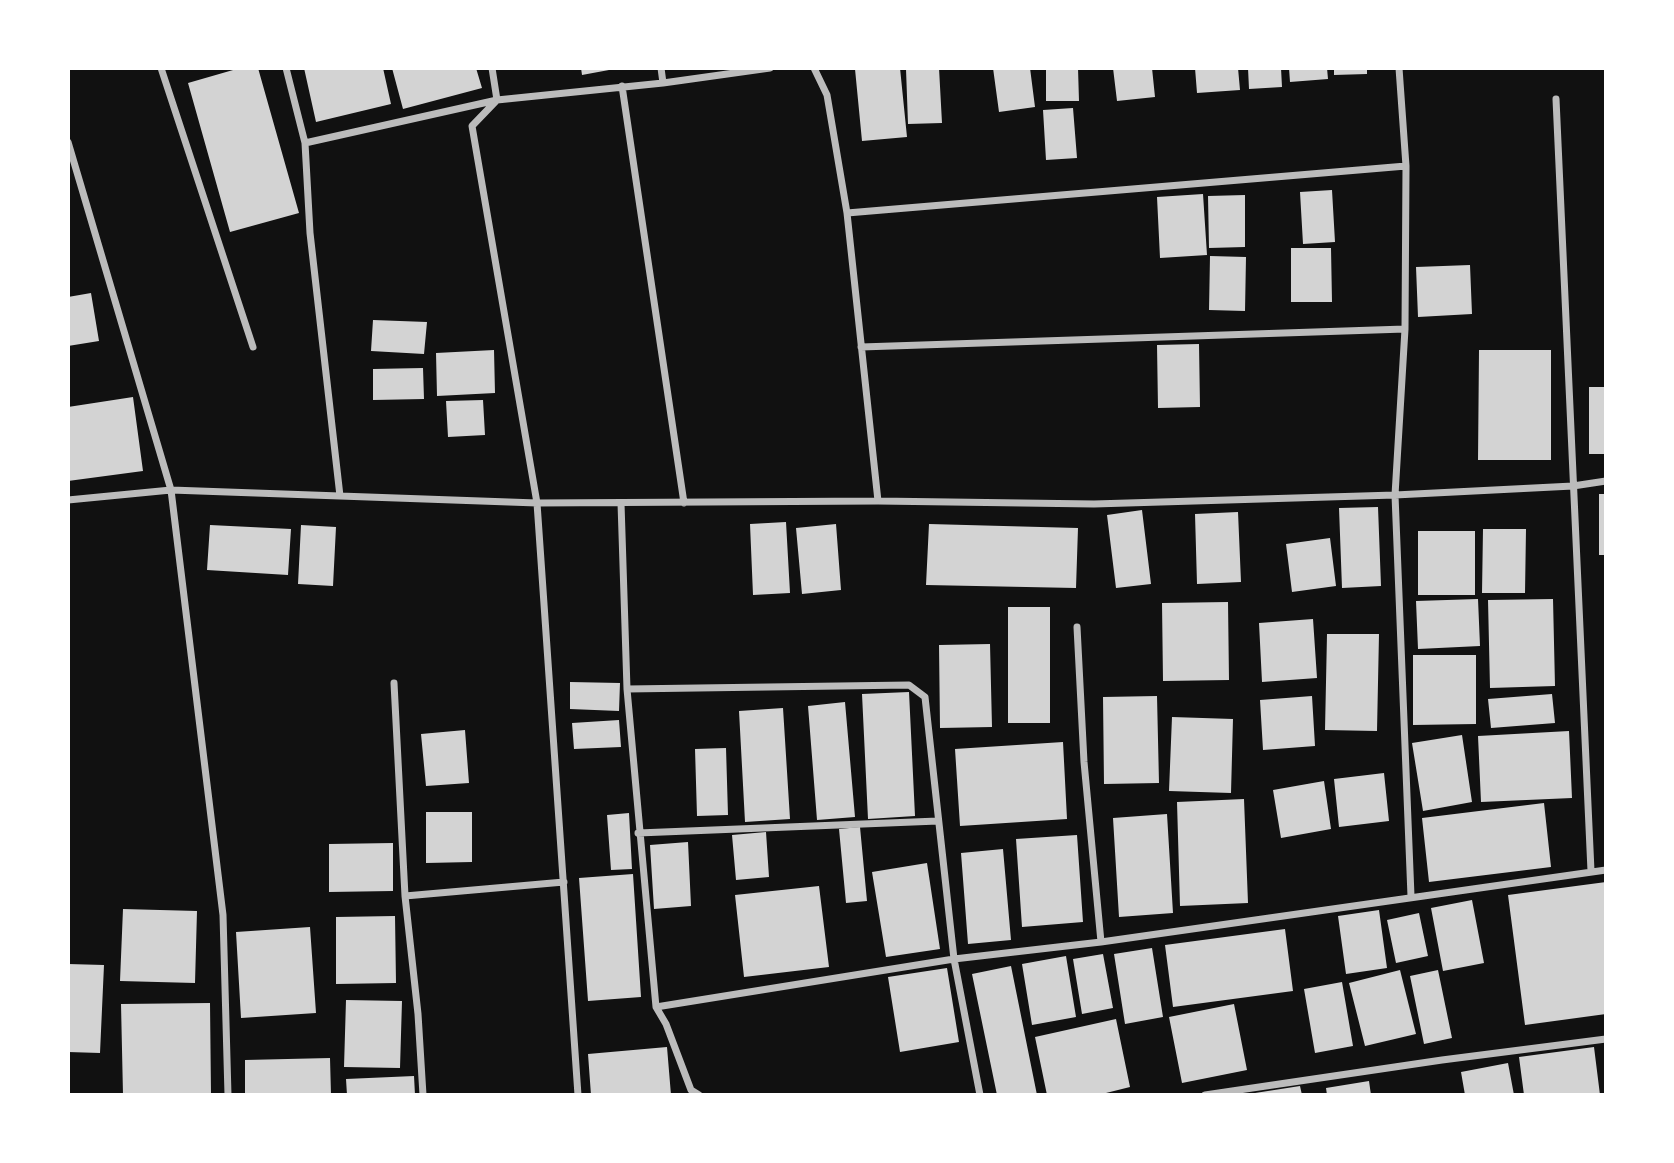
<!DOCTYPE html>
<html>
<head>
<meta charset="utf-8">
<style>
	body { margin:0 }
	#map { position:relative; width:1674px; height:1163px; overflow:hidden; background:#111; font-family:"PT Sans",sans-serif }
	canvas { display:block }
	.frame { position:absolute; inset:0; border:70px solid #fff; pointer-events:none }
</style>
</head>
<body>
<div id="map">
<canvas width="1674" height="1163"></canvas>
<div class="frame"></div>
</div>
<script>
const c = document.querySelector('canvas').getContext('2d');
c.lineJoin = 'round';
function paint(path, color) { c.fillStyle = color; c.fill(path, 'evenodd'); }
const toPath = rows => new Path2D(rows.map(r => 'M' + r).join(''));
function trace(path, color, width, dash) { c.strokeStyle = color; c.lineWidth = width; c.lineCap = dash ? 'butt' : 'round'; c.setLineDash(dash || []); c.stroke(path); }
paint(toPath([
	[240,68,258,68,299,213,230,232,188,83],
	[304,68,383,68,391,104,316,122],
	[392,68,476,68,482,88,403,109],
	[581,68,609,68,609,70,582,75],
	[868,68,900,68,907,137,862,141,855,69],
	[926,68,939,68,942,123,908,124,906,69],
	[993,68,1030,68,1035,107,999,112],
	[1046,68,1078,68,1079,101,1046,101],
	[1113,68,1152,68,1155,97,1117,101],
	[1195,68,1238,68,1240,90,1197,93],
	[1248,68,1281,68,1282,87,1249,89],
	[1289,68,1327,68,1328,79,1290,82],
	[1334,68,1367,68,1367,74,1334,75],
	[1073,108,1077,158,1046,160,1043,110],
	[1332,190,1335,242,1303,244,1300,192],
	[1203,194,1207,255,1160,258,1157,197],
	[1245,195,1245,247,1209,248,1208,196],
	[1291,248,1331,248,1332,302,1291,302],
	[1210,256,1246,257,1245,311,1209,310],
	[1470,265,1472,314,1418,317,1416,267],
	[91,293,99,341,68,346,68,297],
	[373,320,427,322,424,354,371,351],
	[1199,344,1200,407,1158,408,1157,345],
	[494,350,495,393,437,396,436,353],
	[1479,350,1551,350,1551,460,1478,460],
	[423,368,424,399,373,400,373,369],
	[1589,387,1606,387,1606,454,1589,454],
	[133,397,143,471,68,481,68,407],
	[483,400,485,435,448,437,446,401],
	[1599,494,1606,494,1606,555,1599,555],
	[1378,507,1381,586,1342,588,1339,508],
	[1142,510,1151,584,1116,588,1107,515],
	[1238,512,1241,582,1197,584,1195,514],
	[786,522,790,593,753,595,750,524],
	[836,524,841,590,802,594,796,528],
	[929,524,1078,528,1076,588,926,585],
	[210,525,291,529,288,575,207,570],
	[301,525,336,527,333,586,298,584],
	[1483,529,1526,529,1525,593,1482,593],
	[1418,531,1475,531,1475,595,1418,595],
	[1330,538,1336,586,1292,592,1286,544],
	[1478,599,1480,646,1418,649,1416,601],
	[1553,599,1555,686,1490,688,1488,600],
	[1228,602,1229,680,1163,681,1162,603],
	[1008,607,1050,607,1050,723,1008,723],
	[1313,619,1317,678,1262,682,1259,623],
	[1327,634,1379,634,1377,731,1325,730],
	[990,644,992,727,940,728,939,645],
	[1413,655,1476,655,1476,724,1413,725],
	[570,682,620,683,619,711,570,709],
	[909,692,915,816,868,819,862,694],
	[1552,694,1555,723,1491,728,1488,699],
	[1157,696,1159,783,1104,784,1103,697],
	[1312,696,1315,746,1263,750,1260,700],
	[845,702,855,817,817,820,808,706],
	[783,708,790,819,745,822,739,711],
	[1172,717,1233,719,1231,793,1169,791],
	[619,720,621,747,574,749,572,723],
	[465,730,469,783,426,786,421,734],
	[1569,731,1572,798,1481,802,1478,736],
	[1462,735,1472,802,1423,811,1412,743],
	[1063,742,1067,819,960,826,955,749],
	[726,748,728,815,697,816,695,749],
	[1384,773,1389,821,1339,827,1334,779],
	[1324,781,1331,829,1281,838,1273,790],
	[1244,799,1248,903,1180,906,1177,802],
	[1544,803,1551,867,1429,882,1422,818],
	[426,812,472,812,472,862,426,863],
	[629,813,632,869,611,870,607,815],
	[1167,814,1173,913,1119,917,1113,818],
	[860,827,867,901,846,903,839,829],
	[766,832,769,877,736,880,732,835],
	[1077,835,1083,922,1022,927,1016,839],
	[688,842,691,906,654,909,650,845],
	[393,843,393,891,329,892,329,844],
	[1003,849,1011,940,968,944,961,853],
	[927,863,940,949,886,957,872,872],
	[633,874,641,997,588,1001,579,878],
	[1606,882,1606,1014,1525,1025,1508,895],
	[819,886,829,967,744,977,735,895],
	[1472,900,1484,963,1443,971,1431,908],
	[123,909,197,911,195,983,120,981],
	[1379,910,1387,968,1346,974,1338,916],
	[1419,913,1428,956,1396,963,1387,920],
	[395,916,396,983,336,984,336,917],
	[310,927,316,1013,241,1018,236,932],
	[1285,929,1293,991,1173,1007,1165,945],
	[1152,948,1163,1017,1125,1024,1114,954],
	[1103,954,1113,1008,1082,1014,1073,959],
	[1066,956,1076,1017,1032,1025,1022,964],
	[68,964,104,965,100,1053,68,1052],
	[1011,966,1037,1095,997,1095,972,974],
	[947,968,959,1042,900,1052,888,977],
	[1400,970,1416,1034,1365,1046,1349,983],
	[1438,970,1452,1038,1424,1044,1410,976],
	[1342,982,1353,1046,1315,1053,1304,989],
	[346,1000,402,1001,400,1068,344,1067],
	[210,1003,211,1095,123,1095,121,1004],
	[1234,1004,1247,1070,1182,1083,1169,1017],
	[1116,1019,1130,1087,1098,1095,1047,1095,1035,1037],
	[667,1047,671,1095,591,1095,588,1054],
	[1594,1047,1600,1095,1524,1095,1519,1057],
	[330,1058,331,1095,245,1095,245,1060],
	[1508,1063,1514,1095,1465,1095,1461,1072],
	[414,1076,415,1095,347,1095,346,1079],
	[1369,1081,1371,1095,1327,1095,1326,1088],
	[1300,1086,1302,1095,1255,1095,1255,1093]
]), '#d3d3d3');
trace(toPath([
	[161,68,253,347],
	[286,68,305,143,310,233,340,496],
	[492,68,497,100,472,126,537,503,578,1095],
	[661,68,663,83],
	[814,68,827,95,847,213,878,501],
	[1399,68,1406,166,1405,329,1395,495,1411,896],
	[622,86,684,503],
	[1556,99,1591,871],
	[68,142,171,490,223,915,228,1095],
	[305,143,497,100,663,83,770,68],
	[847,213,1406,166],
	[861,347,1405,329],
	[68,500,171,490,537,503,878,501,1094,504,1395,495,1573,486,1606,481],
	[621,503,627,689,656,1007,666,1024,691,1090,699,1095],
	[1077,627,1084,762,1101,942],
	[394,683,405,896,418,1014,423,1095],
	[627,689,909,685,925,697,954,959,656,1007],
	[638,833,938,821],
	[405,896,564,882],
	[980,1095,954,959,1101,942,1606,870],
	[1205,1095,1442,1060,1606,1039]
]), '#bcbcbc', 7);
</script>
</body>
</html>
